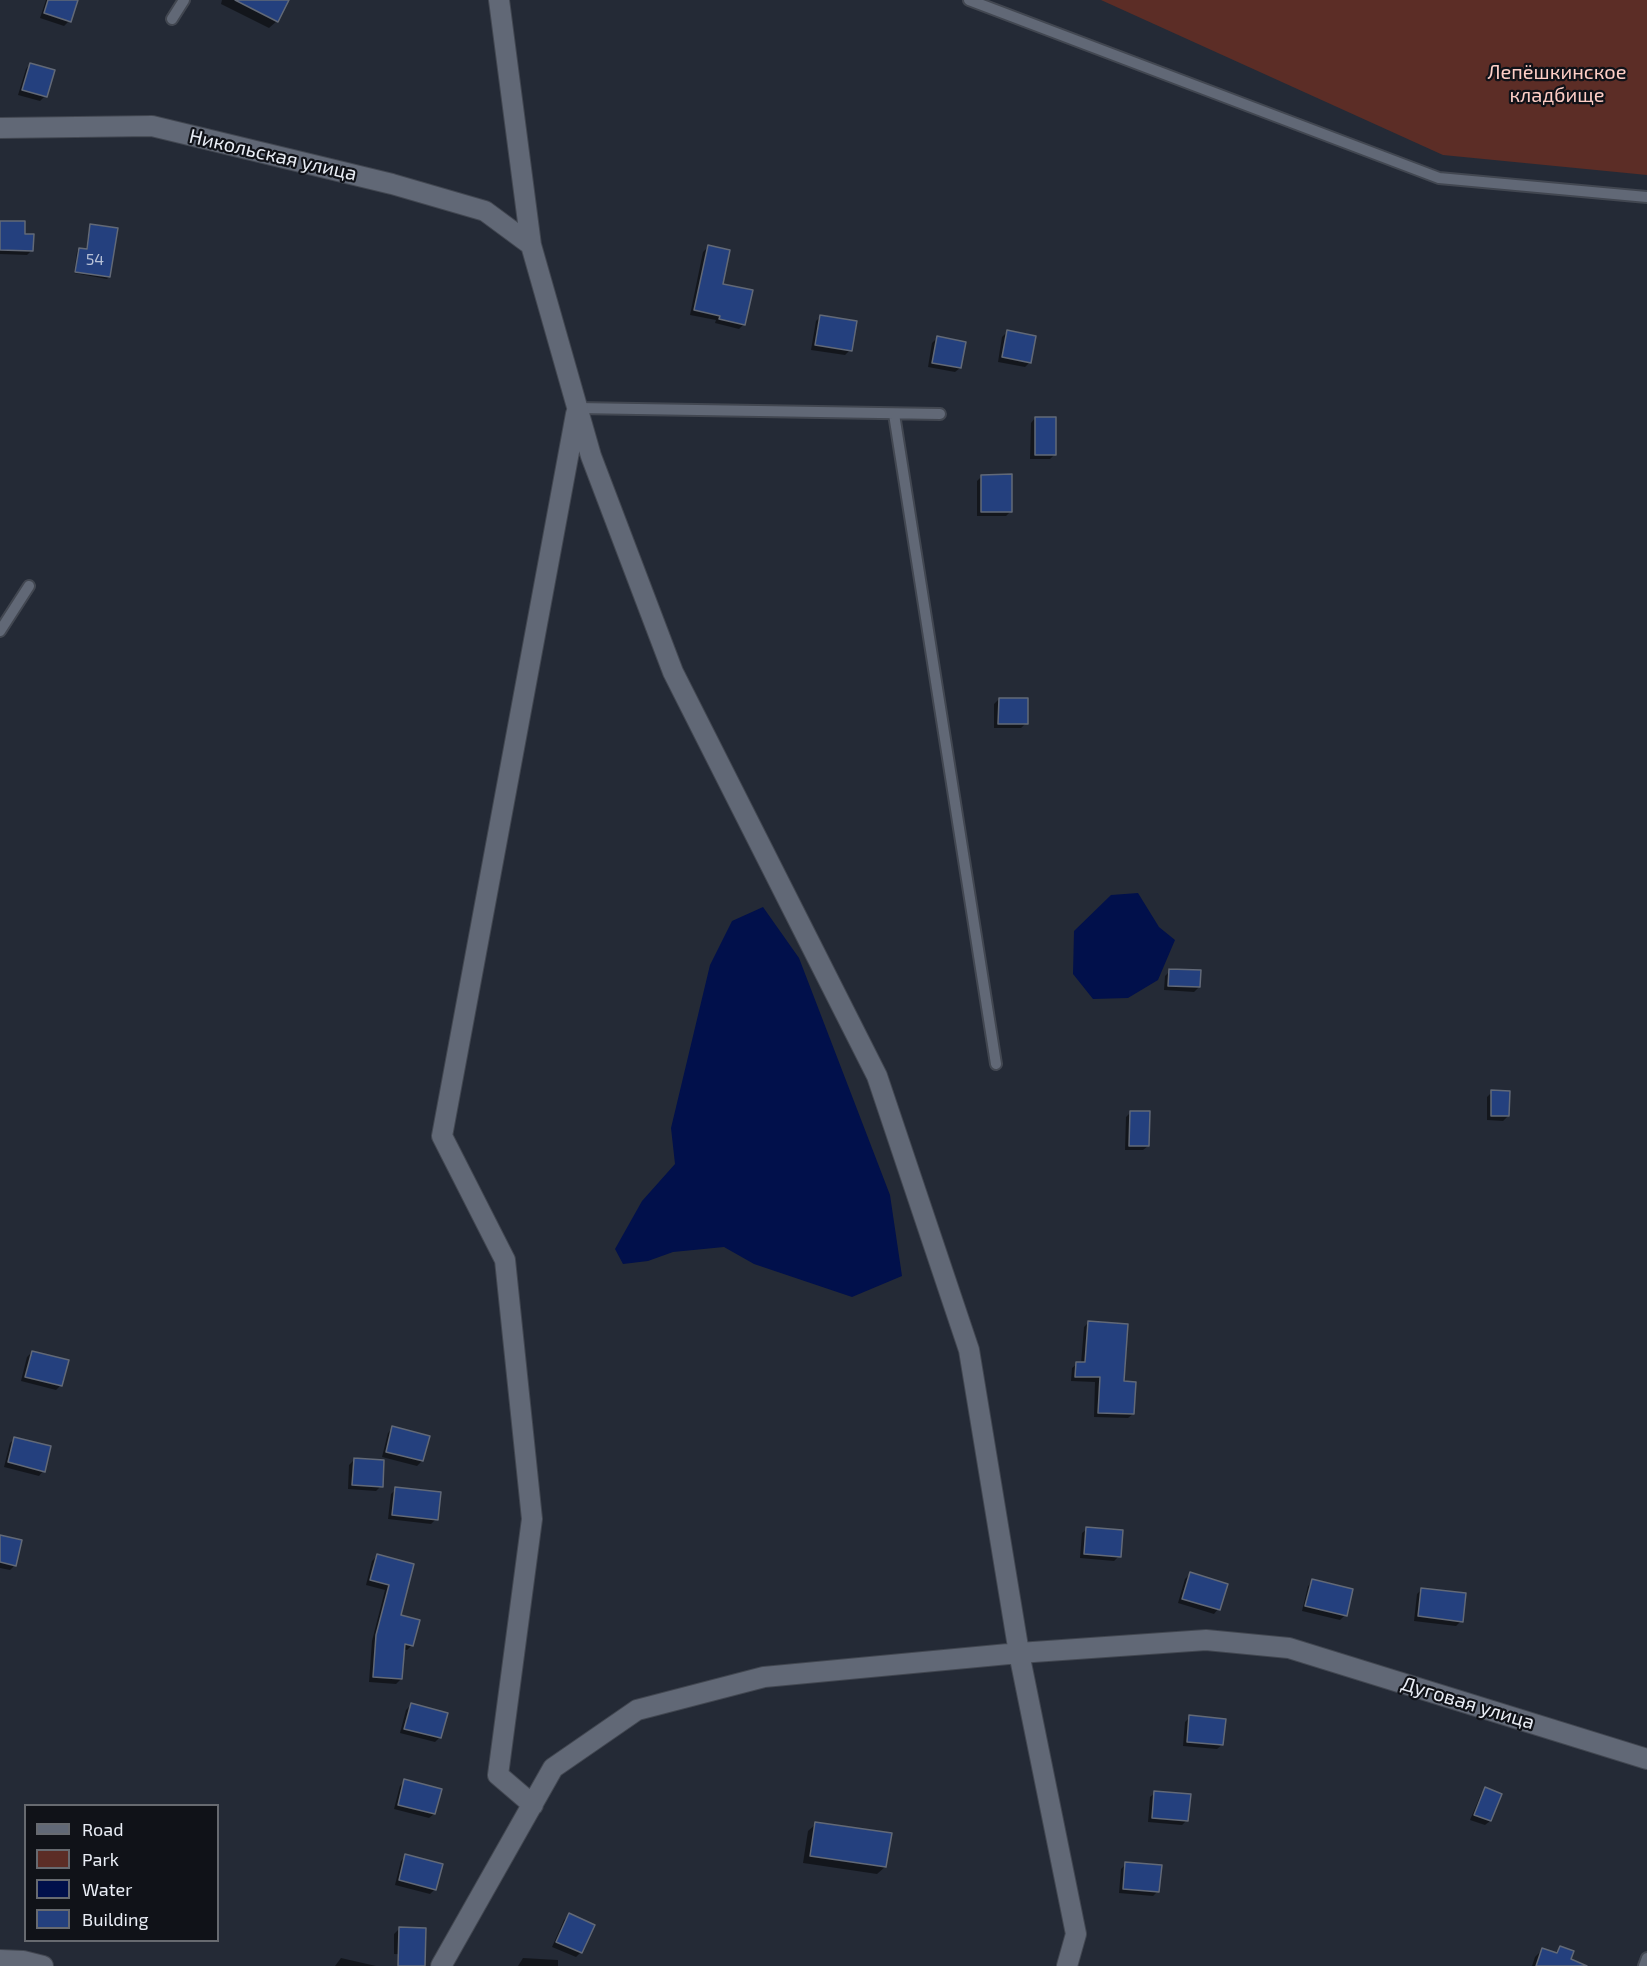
<!DOCTYPE html>
<html>
<head>
<meta charset="utf-8">
<style>
	body { margin:0 }
	#map { position:relative; width:1647px; height:1966px; overflow:hidden; background:#242a36; font-family:"Exo 2",sans-serif }
	canvas { display:block }
	.legend { position:absolute; left:24px; top:1804px; width:195px; height:138px; box-sizing:border-box; background:#101218; border:2px solid #676a70; margin:0; padding:8px 10px; list-style:none; font-size:18px; color:#e9edf5 }
	.legend li { display:flex; align-items:center; gap:12px; height:30px }
	.legend b { width:30px; border:2px solid #676a70 }
</style>
</head>
<body>
<div id="map">
<canvas width="1647" height="1966"></canvas>
<ul class="legend">
<li><b style="height:8px;background:#616876"></b>Road</li>
<li><b style="height:16px;background:#5c2d26"></b>Park</li>
<li><b style="height:16px;background:#01104b"></b>Water</li>
<li><b style="height:16px;background:#24407e"></b>Building</li>
</ul>
</div>
<script>
const c = document.querySelector('canvas').getContext('2d');
c.lineJoin = 'round';
function paint(path, color) { c.fillStyle = color; c.fill(path, 'evenodd'); }
const toPath = rows => new Path2D(rows.map(r => 'M' + r).join(''));
function trace(path, color, width, dash) { c.strokeStyle = color; c.lineWidth = width; c.lineCap = dash ? 'butt' : 'round'; c.setLineDash(dash || []); c.stroke(path); }
function write(font, color, halo, rows, align = 'center') {
  c.font = font + ' "Exo 2",sans-serif'; c.lineWidth = 4.5; c.setLineDash([]); c.textBaseline = 'middle'; c.strokeStyle = halo; c.fillStyle = color; for (const [text, x, y, turn = 0] of rows) {
    c.save(); c.translate(x, y); c.rotate((+turn || 0) * Math.PI / 180); c.textAlign = isNaN(turn) ? turn : align; if (halo) c.strokeText(text, 0, 0); c.fillText(text, 0, 0); c.restore();
  }
}
paint(toPath([
	[1101,0,1647,0,1647,175,1443,155]
]), '#5c2d26');
paint(toPath([
	[1138,893,1159,927,1175,940,1158,980,1128,998,1093,999,1073,974,1074,931,1111,895],
	[763,907,799,958,890,1195,902,1276,852,1297,754,1264,724,1247,673,1252,648,1261,623,1264,615,1249,642,1201,675,1164,671,1128,710,965,732,921]
]), '#01104b');
paint(toPath([
	[46,0,76,0,69,21,64,26,40,18],
	[222,0,287,0,277,21,269,28,221,4],
	[30,64,45,96,40,101,18,95,26,69],
	[0,222,23,235,32,250,27,255,0,254],
	[91,226,109,277,107,279,74,273,77,251,79,249,86,250,89,228],
	[708,247,721,285,744,324,739,329,715,323,716,320,690,315,703,252],
	[821,316,850,350,845,355,811,350,816,321],
	[1007,332,1030,362,1025,367,998,362,1002,337],
	[937,338,960,368,955,372,928,367,932,343],
	[1035,418,1055,454,1050,459,1030,459,1031,423],
	[982,476,1011,511,1006,516,977,516,977,481],
	[999,699,1026,723,1021,728,994,728,994,704],
	[1170,971,1199,987,1194,992,1164,990,1165,976],
	[1492,1092,1508,1116,1503,1121,1487,1120,1487,1097],
	[1131,1112,1148,1146,1143,1150,1125,1150,1126,1117],
	[1089,1322,1122,1383,1133,1414,1128,1418,1094,1417,1095,1382,1071,1381,1072,1368,1077,1364,1081,1364,1084,1327],
	[32,1352,61,1385,56,1390,21,1381,27,1357],
	[393,1428,428,1437,422,1461,417,1466,382,1457,388,1433],
	[15,1438,43,1471,39,1476,4,1467,10,1443],
	[354,1460,381,1486,376,1491,348,1489,349,1465],
	[396,1489,436,1519,431,1524,388,1519,391,1494],
	[1087,1529,1119,1556,1114,1561,1080,1558,1082,1533],
	[0,1536,15,1565,10,1570,0,1568],
	[377,1556,412,1565,399,1616,412,1645,407,1650,403,1649,401,1679,396,1684,369,1682,372,1641,385,1590,366,1585,372,1561],
	[1190,1574,1218,1609,1214,1614,1178,1603,1185,1579],
	[1313,1581,1345,1615,1340,1620,1302,1611,1308,1586],
	[1422,1589,1461,1621,1456,1626,1414,1621,1417,1594],
	[411,1705,440,1737,435,1742,400,1733,406,1710],
	[1190,1717,1222,1745,1217,1749,1183,1746,1185,1722],
	[405,1781,434,1814,429,1818,394,1809,400,1786],
	[1485,1789,1500,1794,1490,1821,1485,1825,1470,1820,1481,1794],
	[1155,1793,1187,1820,1182,1825,1148,1822,1150,1797],
	[816,1824,885,1867,877,1874,803,1863,808,1831],
	[406,1856,435,1889,430,1894,395,1885,401,1861],
	[1126,1864,1158,1891,1153,1896,1119,1893,1121,1869],
	[569,1915,581,1952,576,1957,552,1947,564,1920],
	[399,1929,419,1955,394,1954,394,1934],
	[1560,1948,1576,1966,1532,1966,1535,1957,1543,1949,1554,1954],
	[341,1958,376,1966,335,1966],
	[523,1958,558,1960,558,1966,518,1966]
]), '#0007');
const building = toPath([
	[48,0,78,0,71,22,44,13,48,0],
	[235,0,289,0,278,22,235,0],
	[30,63,55,70,47,97,22,90,30,63],
	[0,221,25,221,25,234,34,234,33,251,0,250,0,221],
	[90,224,118,228,110,277,75,272,79,248,87,249,90,224],
	[708,245,730,250,723,284,753,290,745,325,719,319,720,316,694,310,708,245],
	[820,315,857,321,852,351,815,345,820,315],
	[1007,330,1036,336,1031,363,1002,357,1007,330],
	[937,336,966,342,961,368,932,363,937,336],
	[1035,417,1056,417,1056,455,1035,455,1035,417],
	[1012,474,1012,512,981,512,981,475,1012,474],
	[999,698,1028,698,1028,724,998,724,999,698],
	[1169,969,1201,970,1200,987,1168,986,1169,969],
	[1491,1090,1510,1091,1509,1116,1491,1116,1491,1090],
	[1130,1111,1150,1111,1149,1146,1129,1146,1130,1111],
	[1088,1321,1128,1324,1124,1381,1136,1382,1134,1414,1098,1413,1100,1377,1075,1377,1076,1362,1085,1362,1088,1321],
	[32,1351,69,1360,62,1386,25,1377,32,1351],
	[392,1426,430,1436,423,1461,386,1452,392,1426],
	[14,1437,51,1446,45,1472,8,1462,14,1437],
	[354,1458,384,1460,383,1487,352,1485,354,1458],
	[395,1487,441,1492,438,1520,392,1515,395,1487],
	[1086,1527,1123,1530,1121,1557,1084,1554,1086,1527],
	[0,1535,22,1540,16,1566,0,1562,0,1535],
	[377,1554,414,1564,401,1615,420,1620,413,1646,405,1644,402,1679,373,1677,376,1635,389,1585,370,1580,377,1554],
	[1190,1572,1228,1584,1220,1610,1182,1599,1190,1572],
	[1312,1579,1353,1589,1347,1616,1305,1606,1312,1579],
	[1421,1588,1466,1593,1463,1622,1418,1616,1421,1588],
	[411,1703,448,1713,441,1738,404,1729,411,1703],
	[1189,1715,1226,1719,1223,1745,1187,1742,1189,1715],
	[404,1779,442,1789,435,1814,398,1805,404,1779],
	[1485,1787,1502,1794,1491,1821,1474,1815,1485,1787],
	[1154,1791,1191,1794,1188,1821,1152,1818,1154,1791],
	[815,1822,892,1833,886,1867,810,1856,815,1822],
	[405,1854,443,1864,436,1890,399,1880,405,1854],
	[1125,1862,1162,1865,1159,1892,1123,1889,1125,1862],
	[569,1913,595,1925,582,1953,556,1942,569,1913],
	[399,1927,426,1928,425,1966,398,1966,399,1927],
	[1560,1946,1574,1951,1571,1959,1587,1966,1536,1966,1542,1948,1557,1953,1560,1946]
]);
paint(building, '#24407e');
trace(building, '#626977', 1.5);
const service = toPath([
	[969,0,1439,178,1647,197],
	[172,19,184,0],
	[577,408,940,414],
	[894,414,996,1064],
	[0,631,29,586],
	[1644,1966,1647,1958]
]);
const minor = toPath([
	[499,0,531,245,591,456,673,672,877,1076,969,1350,1019,1653,1076,1934,1067,1966],
	[0,128,152,126,392,184,485,211,531,245],
	[533,1805,498,1775,532,1519,505,1260,442,1136,576,414],
	[0,1960,23,1961,43,1966],
	[441,1966,553,1768,637,1710,764,1677,1019,1653,1206,1640,1289,1648,1647,1759]
]);
trace(service, '#424751', 14);
trace(minor, '#424751', 22);
trace(service, '#616876', 10);
trace(minor, '#616876', 20);
write('16px', '#b8c2d7', null, [
	["54",95,260]
]);
write('20px', '#fecec6', '#101218', [
	["Лепёшкинское",1557,72],
	["кладбище",1557,95]
]);
write('20px', '#e9edf5', '#101218', [
	["Никольская улица",273,155,13],
	["Дуговая улица",1468,1703,17]
]);
</script>
</body>
</html>
